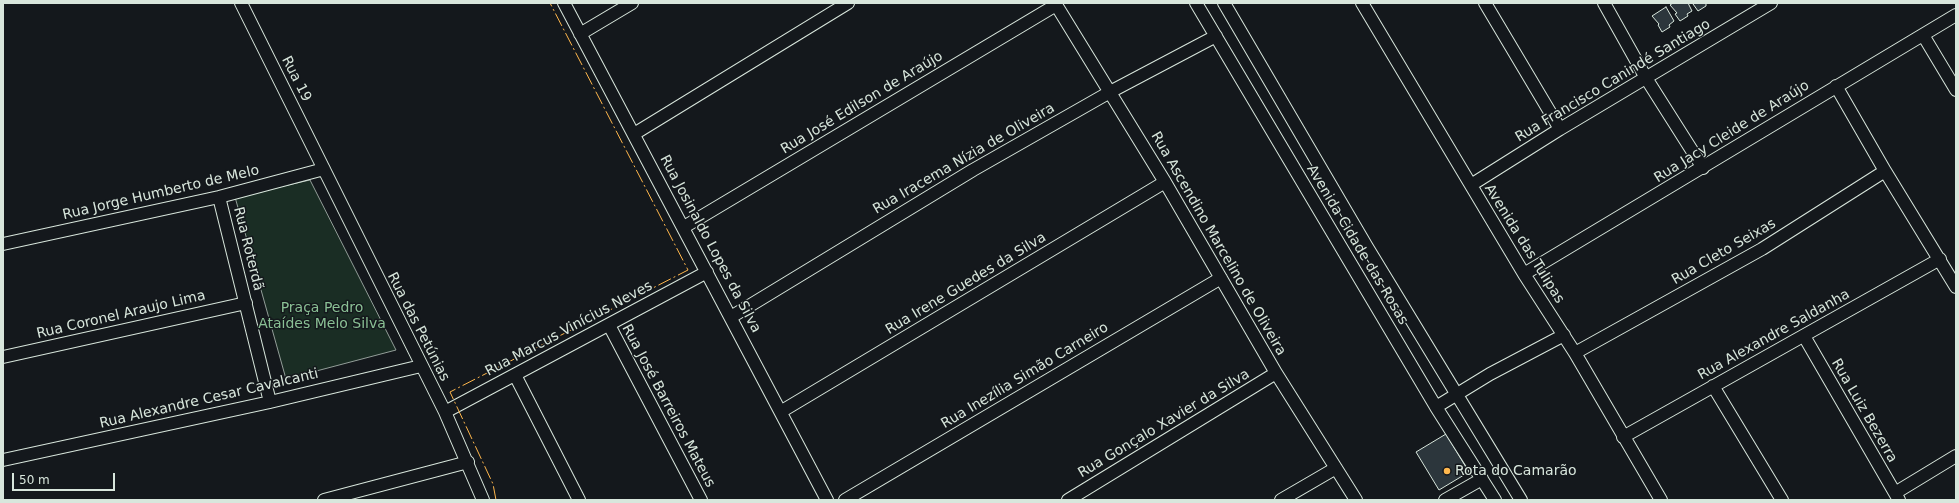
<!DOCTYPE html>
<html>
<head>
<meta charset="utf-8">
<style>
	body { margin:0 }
	#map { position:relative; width:1959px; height:503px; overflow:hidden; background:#14181c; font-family:"DejaVu Sans",sans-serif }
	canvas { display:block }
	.frame { position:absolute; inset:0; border:4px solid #d8e6dc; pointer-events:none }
	.scale { position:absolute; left:12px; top:473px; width:103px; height:18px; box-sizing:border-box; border:2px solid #d8e6dc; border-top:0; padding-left:5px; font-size:12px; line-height:14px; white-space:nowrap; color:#d8e6dc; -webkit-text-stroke:3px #14181c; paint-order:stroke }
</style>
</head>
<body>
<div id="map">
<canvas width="1959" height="503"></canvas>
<div class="frame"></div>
<div class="scale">50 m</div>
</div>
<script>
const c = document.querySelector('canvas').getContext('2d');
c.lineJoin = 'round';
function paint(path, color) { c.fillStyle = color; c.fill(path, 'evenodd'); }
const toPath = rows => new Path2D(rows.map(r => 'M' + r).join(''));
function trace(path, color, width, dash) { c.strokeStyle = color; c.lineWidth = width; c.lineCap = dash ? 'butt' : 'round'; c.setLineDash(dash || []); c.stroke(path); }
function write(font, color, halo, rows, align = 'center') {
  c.font = font + ' "DejaVu Sans",sans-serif'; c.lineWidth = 3; c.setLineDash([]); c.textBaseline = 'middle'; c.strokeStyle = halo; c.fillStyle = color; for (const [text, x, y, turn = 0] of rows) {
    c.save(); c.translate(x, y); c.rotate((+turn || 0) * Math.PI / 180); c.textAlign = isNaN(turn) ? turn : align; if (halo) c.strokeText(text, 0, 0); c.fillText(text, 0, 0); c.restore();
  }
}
const green = toPath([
	[310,180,396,350,286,379,235,197,310,180]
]);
paint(green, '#1a2d24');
trace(green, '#939e99', 1);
const building = toPath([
	[1673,3,1688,3,1692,11,1687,14,1688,16,1680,21,1675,14,1677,13,1670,5,1673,3],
	[1695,3,1706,3,1706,6,1698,11,1693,4,1695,3],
	[1666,7,1674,21,1669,25,1670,27,1662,32,1658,25,1659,24,1652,16,1666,7],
	[1446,434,1469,472,1439,490,1416,452,1446,434]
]);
paint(building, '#2c363c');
trace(building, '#d8e6dc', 1);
const street = toPath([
	[241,3,445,412,483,500],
	[564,3,827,500],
	[1055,3,1165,182,1276,373,1356,500],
	[1196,3,1436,407,1495,500],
	[1224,3,1367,247,1521,500],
	[1362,3,1524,274,1575,353,1661,500],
	[1485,3,1560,129],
	[1604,3,1646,78,1703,168],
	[580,34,632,3],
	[1923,35,1956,90],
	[1836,86,1885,171,1956,287],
	[634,134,848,3],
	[1471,185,1560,129,1771,3],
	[219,197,270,402],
	[684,227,1056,5],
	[3,244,219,197,324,169],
	[1524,274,1956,15],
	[731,317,973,170,1110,92,1216,36],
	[609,325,701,500],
	[1804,336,1899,500],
	[1575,353,1762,249,1885,171],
	[3,357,246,303],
	[515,375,579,500],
	[1713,386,1782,500],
	[1436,407,1490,374,1564,335],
	[782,411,1165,182],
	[445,412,707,272],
	[1623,437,1940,259],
	[3,460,270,402,421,366],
	[1895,493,1956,456],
	[324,500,468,462],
	[845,500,1221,278],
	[1068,500,1276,373],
	[1281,500,1336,468],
	[1445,500,1482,479]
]);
trace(street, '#d8e6dc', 14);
trace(street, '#14181c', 12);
trace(toPath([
	[496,500,493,484,450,392,688,270,550,3]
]), '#ffb74d', 1, [14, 3, 2, 3]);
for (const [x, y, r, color] of [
	[1447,471,4,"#ffb74d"]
]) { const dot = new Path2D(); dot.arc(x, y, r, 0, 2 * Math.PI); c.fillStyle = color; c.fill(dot); trace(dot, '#14181c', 1.5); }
write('14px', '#d8e6dc', '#14181c', [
	["Rua 19",296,79,63],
	["Rua Francisco Canindé Santiago",1613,81,-31],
	["Rua José Edilson de Araújo",862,103,-31],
	["Rua Jacy Cleide de Araújo",1732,132,-32],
	["Rua Iracema Nízia de Oliveira",964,159,-30],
	["Rua Jorge Humberto de Melo",161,193,-13],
	["Rua Josinaldo Lopes da Silva",710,244,62],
	["Rua Ascendino Marcelino de Oliveira",1218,244,60],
	["Avenida das Tulipas",1524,244,58],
	["Avenida Cidade das Rosas",1357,245,59],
	["Rua Roterdã",248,249,76],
	["Rua Cleto Seixas",1724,252,-30],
	["Rua Irene Guedes da Silva",966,284,-31],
	["Rua Coronel Araujo Lima",121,315,-13],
	["Rua das Petúnias",418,327,63],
	["Rua Marcus Vinícius Neves",569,329,-28],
	["Rua Alexandre Saldanha",1774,335,-29],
	["Rua Inezília Simão Carneiro",1025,376,-31],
	["Rua Alexandre Cesar Cavalcanti",209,399,-13],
	["Rua José Barreiros Mateus",668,406,62],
	["Rua Luiz Bezerra",1864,411,60],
	["Rua Gonçalo Xavier da Silva",1164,424,-31]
]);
write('14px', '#8ac095', '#14181c', [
	["Praça Pedro",322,308],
	["Ataídes Melo Silva",322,324]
]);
write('14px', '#d8e6dc', '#14181c', [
	["Rota do Camarão",1455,471]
], 'left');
</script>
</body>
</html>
